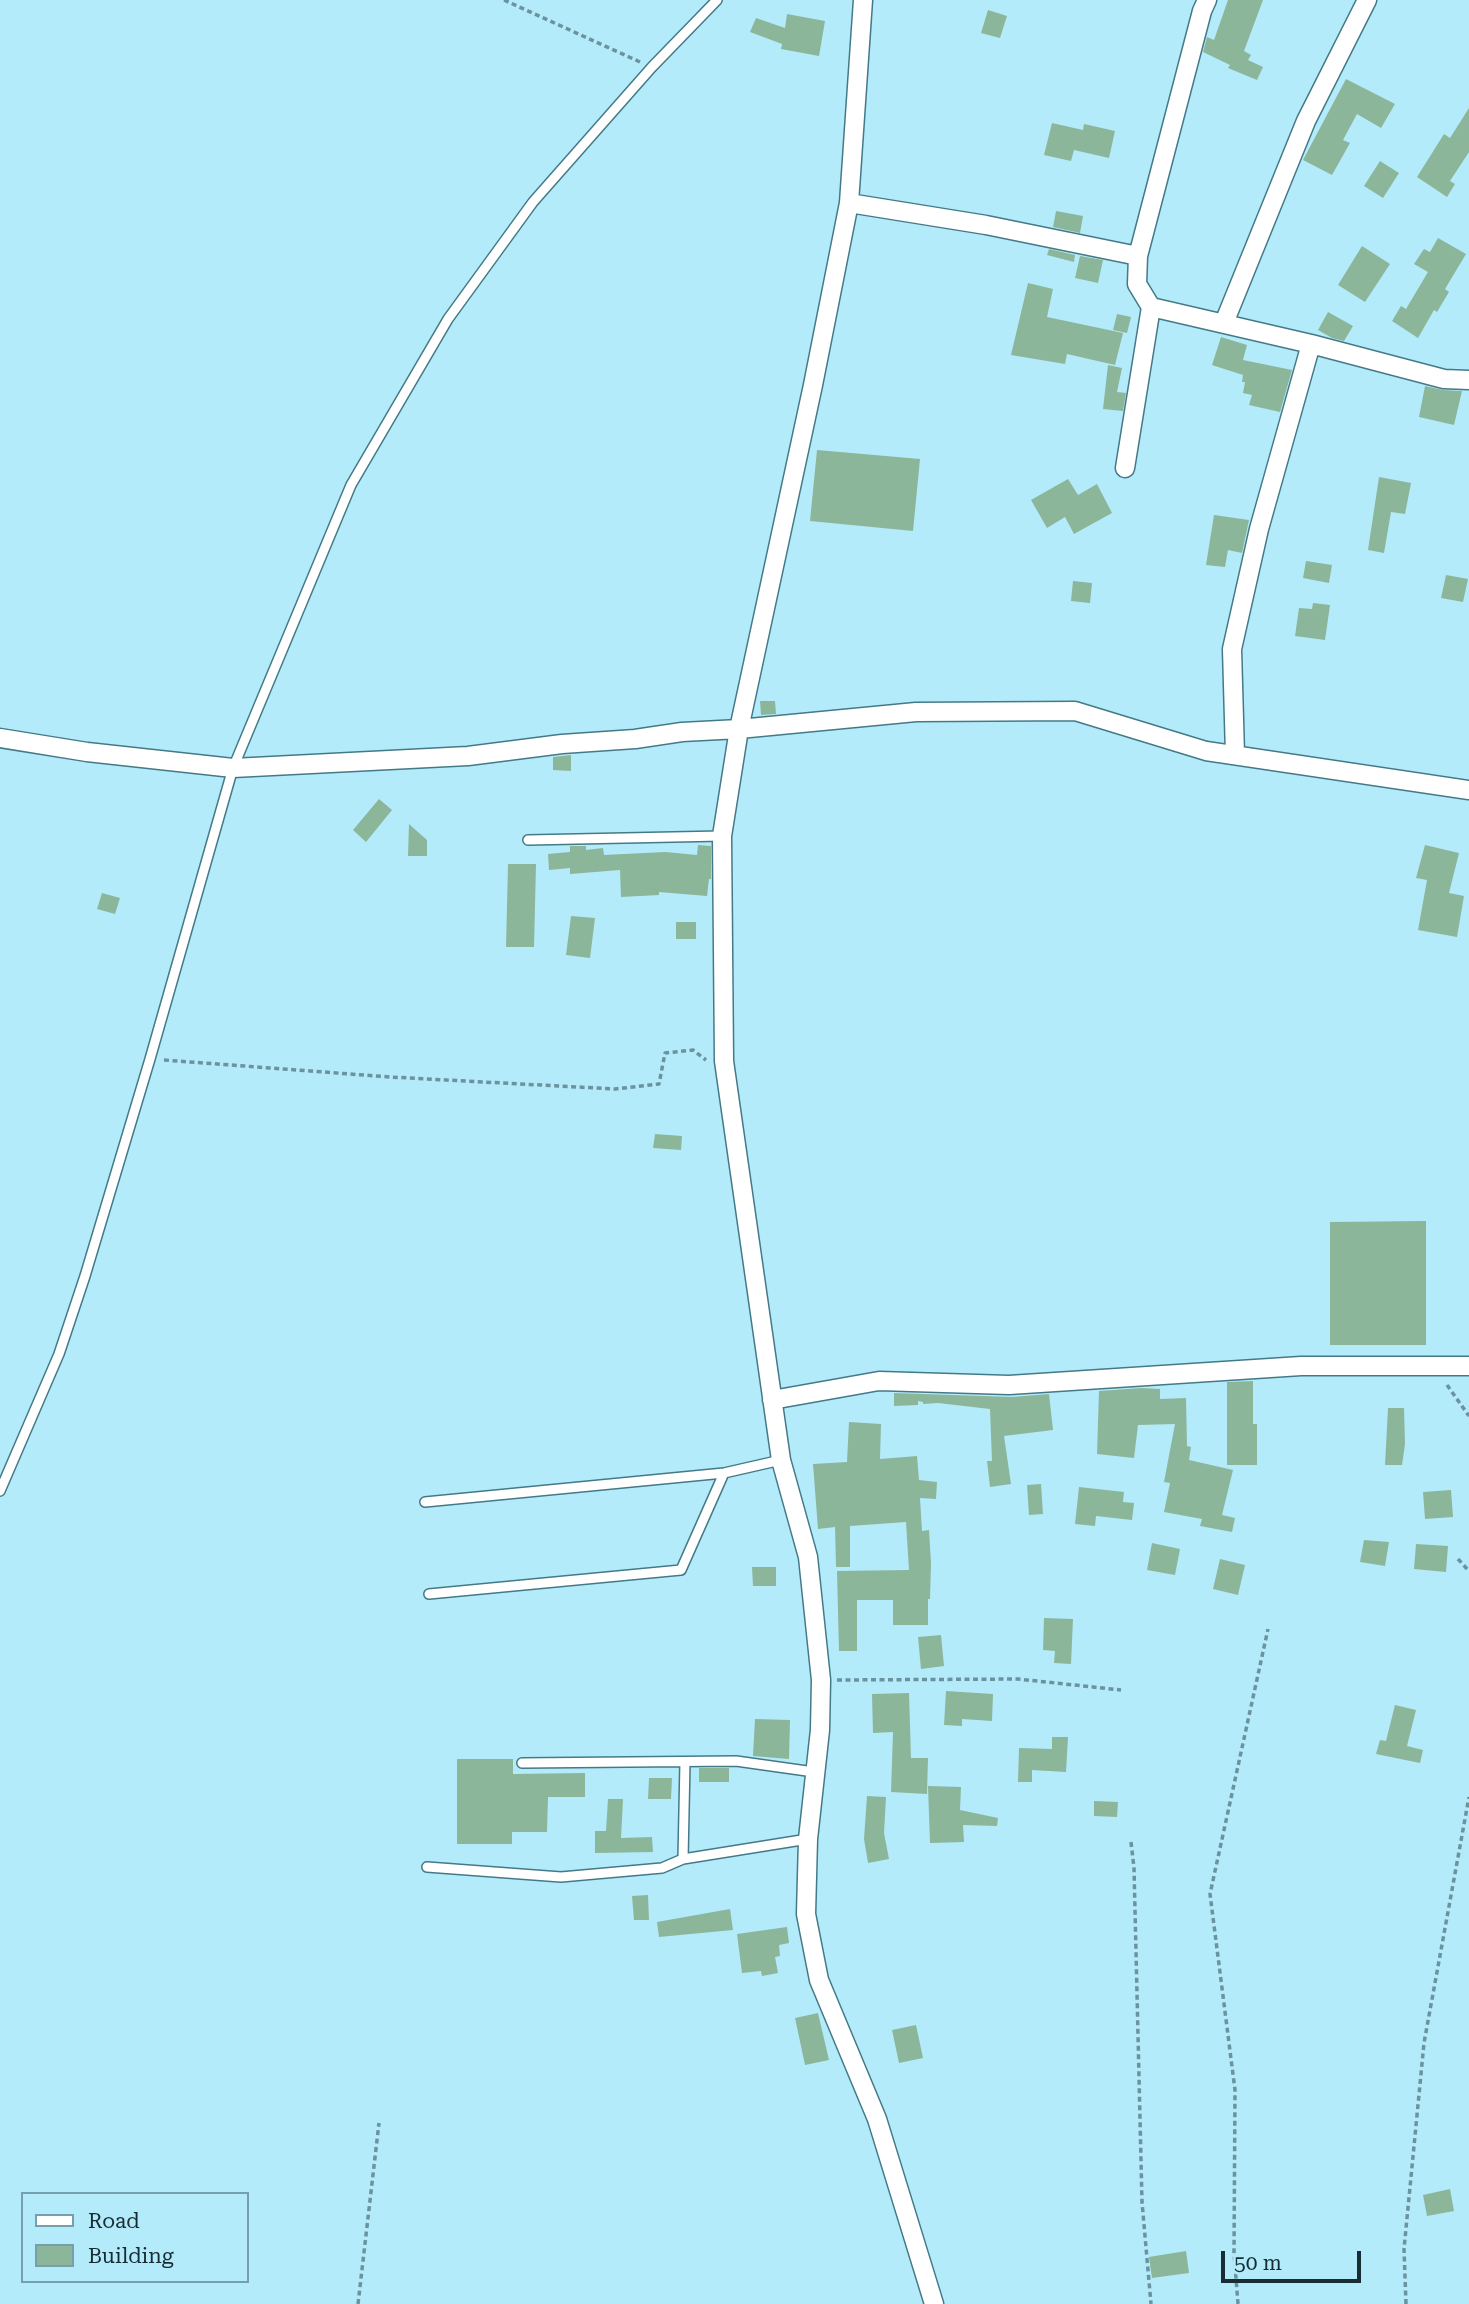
<!DOCTYPE html>
<html>
<head>
<meta charset="utf-8">
<style>
	body { margin:0 }
	#map { position:relative; width:1469px; height:2304px; overflow:hidden; background:#b3ebfa; font-family:"Roboto Serif",serif }
	canvas { display:block }
	.legend { position:absolute; left:21px; top:2192px; width:228px; height:91px; box-sizing:border-box; background:#b3ebfa; border:2px solid #759faa; margin:0; padding:9px 12px; list-style:none; font-size:21px; color:#172d33 }
	.legend li { display:flex; align-items:center; gap:14px; height:35px }
	.legend b { width:35px; border:2px solid #759faa }
	.scale { position:absolute; left:1221px; top:2251px; width:140px; height:32px; box-sizing:border-box; border:4px solid #172d33; border-top:0; padding-left:9px; font-size:21px; line-height:24px; white-space:nowrap; color:#172d33; -webkit-text-stroke:5px #b3ebfa; paint-order:stroke }
</style>
</head>
<body>
<div id="map">
<canvas width="1469" height="2304"></canvas>
<ul class="legend">
<li><b style="height:9px;background:#fff"></b>Road</li>
<li><b style="height:19px;background:#8cb69a"></b>Building</li>
</ul>
<div class="scale">50 m</div>
</div>
<script>
const c = document.querySelector('canvas').getContext('2d');
c.lineJoin = 'round';
function paint(path, color) { c.fillStyle = color; c.fill(path, 'evenodd'); }
const toPath = rows => new Path2D(rows.map(r => 'M' + r).join(''));
function trace(path, color, width, dash) { c.strokeStyle = color; c.lineWidth = width; c.lineCap = dash ? 'butt' : 'round'; c.setLineDash(dash || []); c.stroke(path); }
paint(toPath([
	[1228,0,1263,0,1244,51,1251,55,1248,60,1263,67,1257,80,1228,68,1230,65,1203,52,1207,37,1214,40],
	[988,10,1007,16,1000,38,981,33],
	[787,14,825,21,819,56,781,49,782,44,750,32,756,18,785,28],
	[1346,79,1395,104,1381,128,1357,114,1343,140,1350,143,1332,175,1303,160],
	[1469,108,1469,152,1450,181,1455,184,1447,197,1417,177,1444,134,1450,138],
	[1052,123,1083,130,1084,124,1115,131,1109,158,1074,150,1071,161,1044,155],
	[1380,161,1399,173,1383,198,1364,186],
	[1056,211,1083,216,1080,233,1053,227],
	[1438,238,1466,254,1445,289,1449,292,1437,312,1434,310,1418,338,1392,321,1401,306,1406,309,1428,272,1414,264,1424,249,1430,252],
	[1362,246,1390,264,1365,302,1338,285],
	[1049,249,1075,255,1074,262,1047,255],
	[1080,256,1103,260,1098,283,1075,278],
	[1028,283,1053,289,1047,317,1123,333,1115,365,1067,354,1065,364,1011,355],
	[1328,312,1353,326,1344,341,1332,338,1318,330],
	[1117,314,1131,317,1127,333,1113,330],
	[1221,337,1247,345,1243,360,1292,370,1280,412,1249,405,1252,395,1243,393,1245,382,1242,382,1243,375,1212,365],
	[1108,365,1122,368,1117,392,1126,393,1123,411,1103,409],
	[1425,386,1443,390,1462,391,1454,425,1419,417],
	[817,450,920,459,913,531,810,521],
	[1379,477,1411,483,1405,514,1391,512,1384,553,1368,550],
	[1068,479,1078,495,1097,484,1112,513,1074,534,1065,517,1047,528,1031,500],
	[1214,515,1249,520,1242,553,1228,550,1225,567,1206,565],
	[1306,561,1332,565,1329,583,1303,578],
	[1446,575,1468,579,1463,602,1441,598],
	[1073,581,1092,583,1090,603,1071,601],
	[1313,603,1330,605,1325,640,1295,636,1299,608,1312,609],
	[760,701,775,701,776,714,761,715],
	[571,755,571,771,553,770,553,757],
	[379,799,392,810,366,842,353,830],
	[409,824,427,840,427,856,408,856],
	[698,845,711,846,711,879,709,879,707,896,659,892,659,895,621,897,620,870,570,874,570,868,549,870,548,854,570,852,570,846,586,846,586,850,603,848,604,855,665,852,697,855],
	[1425,845,1459,853,1449,893,1464,896,1457,937,1418,930,1427,880,1416,878],
	[508,864,536,864,534,947,506,947],
	[102,893,120,898,115,914,97,909],
	[571,916,595,918,590,958,566,955],
	[676,922,696,922,696,939,676,939],
	[655,1134,682,1136,681,1150,653,1148],
	[1426,1221,1426,1345,1330,1345,1330,1222],
	[1253,1381,1253,1424,1257,1424,1257,1465,1227,1465,1227,1382],
	[1141,1388,1160,1389,1160,1399,1186,1398,1187,1446,1191,1447,1189,1460,1233,1470,1222,1515,1235,1518,1232,1532,1200,1526,1202,1519,1164,1512,1170,1483,1164,1482,1175,1424,1138,1425,1134,1458,1097,1454,1099,1391],
	[894,1393,1012,1397,1049,1394,1053,1430,1004,1436,1011,1484,990,1487,987,1461,992,1461,990,1409,938,1403,923,1404,923,1402,918,1401,918,1405,894,1406],
	[1388,1408,1404,1408,1405,1444,1402,1465,1385,1465],
	[849,1422,881,1424,880,1459,917,1456,919,1480,937,1482,936,1499,920,1498,922,1531,929,1530,931,1563,930,1599,928,1599,928,1625,893,1625,893,1600,857,1600,857,1651,839,1651,837,1571,909,1570,906,1522,850,1526,850,1567,836,1567,835,1527,818,1529,813,1464,847,1462],
	[1041,1484,1043,1514,1029,1515,1027,1485],
	[1079,1487,1124,1492,1123,1502,1134,1503,1132,1520,1096,1516,1095,1526,1075,1524],
	[1451,1490,1453,1517,1425,1519,1423,1492],
	[1364,1540,1389,1542,1385,1566,1360,1562],
	[1152,1543,1180,1549,1175,1575,1147,1570],
	[1416,1544,1448,1546,1446,1572,1414,1569],
	[1220,1559,1245,1565,1238,1595,1213,1589],
	[752,1567,776,1567,776,1586,753,1586],
	[1044,1618,1073,1619,1071,1664,1054,1663,1055,1651,1043,1650],
	[941,1635,944,1666,921,1669,918,1637],
	[946,1691,993,1694,992,1721,962,1719,962,1726,944,1725],
	[909,1693,911,1758,928,1758,927,1794,891,1792,893,1732,873,1733,872,1694],
	[1395,1705,1416,1710,1407,1746,1423,1750,1420,1763,1376,1754,1380,1740,1386,1741],
	[755,1719,790,1720,789,1759,753,1756],
	[1052,1737,1068,1737,1066,1772,1032,1770,1032,1782,1018,1782,1019,1748,1052,1749],
	[457,1759,513,1759,513,1774,585,1773,585,1797,548,1797,547,1832,512,1832,512,1844,457,1844],
	[699,1768,729,1768,729,1782,699,1782],
	[649,1778,672,1778,671,1799,648,1799],
	[928,1786,961,1787,960,1810,998,1818,997,1826,963,1825,964,1842,930,1843],
	[867,1796,886,1797,884,1833,889,1859,868,1863,864,1839],
	[608,1799,623,1799,621,1838,652,1837,653,1852,595,1853,595,1831,606,1831],
	[1094,1801,1118,1802,1117,1817,1094,1816],
	[648,1895,649,1920,634,1920,632,1896],
	[730,1909,733,1930,659,1937,657,1922],
	[787,1927,789,1943,779,1945,780,1956,775,1957,778,1973,762,1976,761,1971,742,1973,737,1934],
	[818,2013,829,2060,805,2065,795,2018],
	[916,2025,923,2058,899,2063,892,2030],
	[1450,2189,1454,2211,1427,2216,1423,2195],
	[1186,2251,1189,2273,1152,2278,1149,2257]
]), '#8cb69a');
const service = toPath([
	[528,840,722,836],
	[0,1491,59,1354,85,1276,150,1059,233,768,351,485,448,319,533,202,652,67,717,0],
	[425,1502,724,1473,781,1460],
	[429,1594,681,1570,724,1473],
	[522,1763,736,1761,814,1772],
	[683,1859,685,1762],
	[427,1867,561,1877,662,1868,683,1859,808,1839]
]);
const minor = toPath([
	[863,0,849,203,813,385,739,729,722,836,724,1061,781,1460,808,1557,821,1680,820,1730,808,1839,806,1914,819,1980,877,2119,934,2304],
	[849,203,986,225,1138,256,1137,284,1151,307,1311,344,1444,379,1469,380],
	[1138,256,1202,11,1207,0],
	[1224,323,1306,121,1367,0],
	[1125,468,1151,307],
	[0,738,87,752,233,768,468,756,562,744,635,739,682,732,739,729,916,712,1075,711,1206,751,1469,790],
	[1235,755,1232,649,1259,529,1311,344],
	[772,1400,879,1381,1009,1385,1301,1366,1469,1366]
]);
trace(service, '#447a87', 12);
trace(minor, '#447a87', 21);
trace(toPath([
	[504,0,640,62],
	[164,1060,390,1077,615,1089,659,1084,665,1053,693,1050,706,1060],
	[1447,1385,1469,1416],
	[1458,1559,1469,1571],
	[837,1680,1018,1679,1121,1690],
	[1131,1842,1134,1868,1142,2202,1151,2304],
	[358,2304,379,2123],
	[1238,2304,1234,2252,1235,2090,1210,1894,1268,1629],
	[1406,2304,1404,2249,1424,2043,1469,1797]
]), '#6b939e', 3.5, [5, 3.5]);
trace(service, '#fff', 9);
trace(minor, '#fff', 18);
</script>
</body>
</html>
